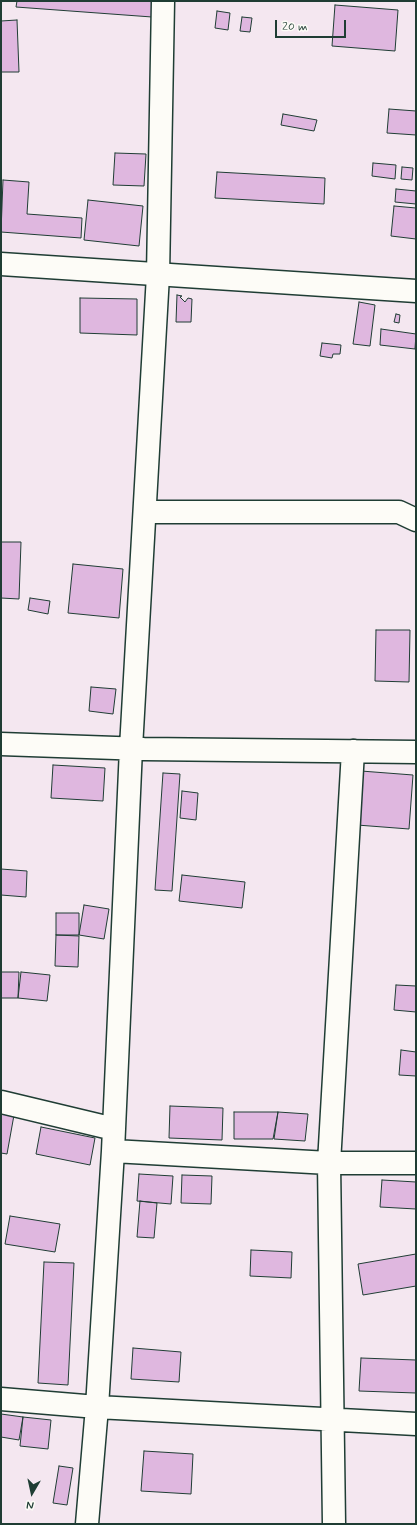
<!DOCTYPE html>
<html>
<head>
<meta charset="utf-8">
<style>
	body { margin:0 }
	#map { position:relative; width:417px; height:1525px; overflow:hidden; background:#f4e7f0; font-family:Mynerve,sans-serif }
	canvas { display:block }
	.frame { position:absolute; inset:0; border:2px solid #1f3d34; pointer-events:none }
	.north { position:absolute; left:12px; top:1473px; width:40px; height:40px; -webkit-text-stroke:3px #fdfcf7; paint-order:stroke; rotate:189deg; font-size:11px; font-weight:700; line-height:16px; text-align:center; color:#1f3d34 }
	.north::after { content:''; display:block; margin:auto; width:14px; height:18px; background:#1f3d34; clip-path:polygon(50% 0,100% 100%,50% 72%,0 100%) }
	.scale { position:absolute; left:275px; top:20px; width:71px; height:18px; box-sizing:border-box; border:2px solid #1f3d34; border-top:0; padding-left:5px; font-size:12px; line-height:14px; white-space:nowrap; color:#1f3d34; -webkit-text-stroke:3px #fdfcf7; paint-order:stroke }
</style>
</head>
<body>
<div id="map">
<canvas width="417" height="1525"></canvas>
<div class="frame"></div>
<div class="north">N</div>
<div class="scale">20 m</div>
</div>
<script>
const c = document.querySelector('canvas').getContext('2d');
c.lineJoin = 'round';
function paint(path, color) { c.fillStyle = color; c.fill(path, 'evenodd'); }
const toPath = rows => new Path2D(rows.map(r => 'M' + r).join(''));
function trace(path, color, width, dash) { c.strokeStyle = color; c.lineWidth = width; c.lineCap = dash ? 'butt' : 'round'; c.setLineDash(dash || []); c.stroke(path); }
const building = toPath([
	[17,1,153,1,152,17,16,7,17,1],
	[335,5,398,10,395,51,332,46,335,5],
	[217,11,230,13,228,30,215,28,217,11],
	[242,17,252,18,250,32,240,31,242,17],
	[17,20,19,72,1,72,1,21,17,20],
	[389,109,416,111,416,135,387,133,389,109],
	[283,114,317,120,314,131,281,125,283,114],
	[115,153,146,154,144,186,113,185,115,153],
	[373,163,396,165,395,179,372,176,373,163],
	[402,167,413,168,412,180,401,179,402,167],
	[217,172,325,178,324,204,215,198,217,172],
	[3,180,29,182,27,214,82,218,81,238,1,232,3,180],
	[396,189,416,191,416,204,395,202,396,189],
	[88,200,143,206,139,246,84,240,88,200],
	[394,206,416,208,416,239,391,236,394,206],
	[177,295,182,296,180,297,185,302,188,298,192,299,191,322,176,322,177,295],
	[80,298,137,299,137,335,80,333,80,298],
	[359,302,375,305,370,346,353,344,359,302],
	[396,314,400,315,399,323,394,322,396,314],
	[381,329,416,334,415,349,380,345,381,329],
	[322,343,341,345,340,354,333,354,332,358,320,356,322,343],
	[1,542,21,542,19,599,1,598,1,542],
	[73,564,123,569,119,618,68,613,73,564],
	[30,598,50,601,48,614,28,610,30,598],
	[376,630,410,630,409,682,375,681,376,630],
	[91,687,116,689,113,714,89,711,91,687],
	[53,765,105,768,103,801,51,798,53,765],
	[361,771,413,775,409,829,357,825,361,771],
	[163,773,180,774,172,891,155,890,163,773],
	[182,791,198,793,196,820,180,818,182,791],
	[1,869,27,871,26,897,1,895,1,869],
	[182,875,245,882,242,908,179,901,182,875],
	[84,905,109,909,104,939,79,935,84,905],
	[56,913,79,913,79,935,56,935,56,913],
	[56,935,79,936,78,967,55,966,56,935],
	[1,972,19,972,18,998,1,998,1,972],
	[21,972,50,975,47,1001,18,998,21,972],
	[396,985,416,986,416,1012,394,1010,396,985],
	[401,1050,416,1052,416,1076,399,1075,401,1050],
	[170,1106,223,1108,222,1140,169,1138,170,1106],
	[234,1112,278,1112,273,1139,234,1139,234,1112],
	[278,1112,308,1114,305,1141,274,1139,278,1112],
	[1,1113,14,1115,7,1154,1,1153,1,1113],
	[41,1127,95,1138,90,1165,36,1154,41,1127],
	[139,1174,173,1176,171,1204,137,1201,139,1174],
	[182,1175,212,1176,211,1204,181,1203,182,1175],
	[382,1180,416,1182,416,1209,380,1207,382,1180],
	[140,1201,157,1203,154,1238,137,1237,140,1201],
	[10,1216,60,1224,55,1252,5,1244,10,1216],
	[251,1250,292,1252,291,1278,250,1276,251,1250],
	[416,1254,416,1286,363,1295,358,1264,416,1254],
	[44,1262,74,1263,68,1385,38,1383,44,1262],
	[133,1348,181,1352,179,1382,131,1379,133,1348],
	[361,1358,416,1360,416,1393,359,1391,361,1358],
	[1,1414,23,1417,19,1440,1,1437,1,1414],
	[23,1417,51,1420,48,1449,20,1446,23,1417],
	[144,1451,193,1454,191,1494,141,1491,144,1451],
	[59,1466,73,1468,67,1505,53,1503,59,1466]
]);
paint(building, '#dfb7df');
trace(building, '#1f3d34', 1);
const minor = toPath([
	[145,512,399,512,416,520],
	[1,744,144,749,416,752],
	[1,1102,114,1129],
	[113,1151,329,1163,416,1163],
	[1,1399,97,1407,416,1424],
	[87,1524,97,1407,113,1151,131,748,158,275,163,1],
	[334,1524,329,1163,353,751]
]);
const tertiary = toPath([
	[1,264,416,291]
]);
trace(minor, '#1f3d34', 25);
trace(tertiary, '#1f3d34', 25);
trace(minor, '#fdfcf7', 22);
trace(tertiary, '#fdfcf7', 22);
</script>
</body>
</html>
